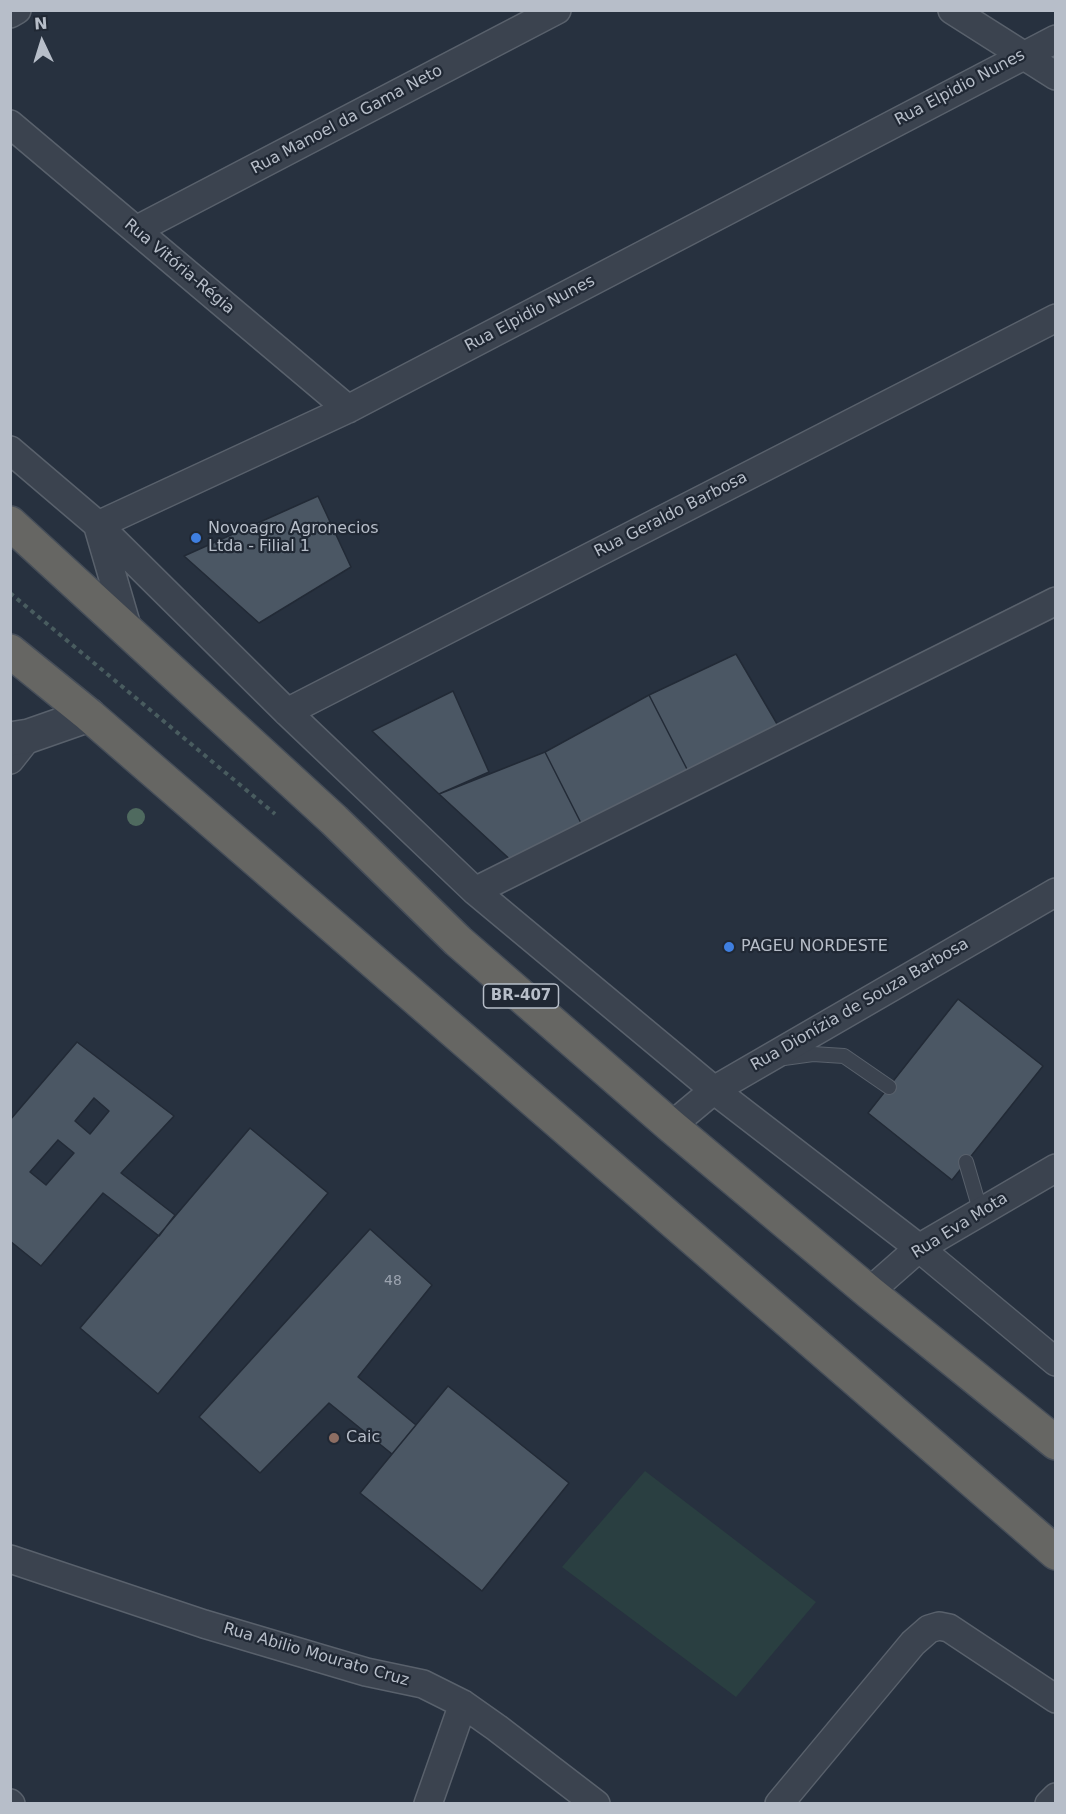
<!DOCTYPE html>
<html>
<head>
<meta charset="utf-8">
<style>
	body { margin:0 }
	#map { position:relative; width:1066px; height:1814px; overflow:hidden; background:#27313f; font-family:"DejaVu Sans",sans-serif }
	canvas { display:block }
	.frame { position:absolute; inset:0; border:12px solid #b7bec9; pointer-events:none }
	.north { position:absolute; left:12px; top:12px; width:60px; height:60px; -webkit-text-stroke:4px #202834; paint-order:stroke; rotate:356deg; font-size:16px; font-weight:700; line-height:24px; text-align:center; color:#b7bec9 }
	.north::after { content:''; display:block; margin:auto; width:21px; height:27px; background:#b7bec9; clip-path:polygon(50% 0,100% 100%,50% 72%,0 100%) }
</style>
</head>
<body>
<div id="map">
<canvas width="1066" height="1814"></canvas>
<div class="frame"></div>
<div class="north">N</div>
</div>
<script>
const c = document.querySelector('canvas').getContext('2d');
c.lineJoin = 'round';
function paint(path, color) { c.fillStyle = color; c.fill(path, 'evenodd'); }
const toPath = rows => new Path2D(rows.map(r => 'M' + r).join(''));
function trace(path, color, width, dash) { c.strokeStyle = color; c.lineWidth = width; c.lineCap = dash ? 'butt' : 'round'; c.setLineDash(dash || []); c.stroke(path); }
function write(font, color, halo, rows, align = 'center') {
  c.font = font + ' "DejaVu Sans",sans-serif'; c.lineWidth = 4.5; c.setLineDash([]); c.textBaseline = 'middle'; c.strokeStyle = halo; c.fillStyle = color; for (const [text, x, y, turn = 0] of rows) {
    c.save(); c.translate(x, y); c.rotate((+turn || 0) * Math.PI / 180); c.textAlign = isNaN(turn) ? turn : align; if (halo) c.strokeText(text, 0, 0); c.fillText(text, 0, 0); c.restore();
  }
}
paint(toPath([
	[645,1471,816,1602,736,1697,562,1567]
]), '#2a3f41');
const building = toPath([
	[318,496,351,567,259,623,184,556,318,496],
	[736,654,780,729,690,775,649,695,736,654],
	[453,691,489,772,439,794,372,731,453,691],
	[649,695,690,775,584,829,545,752,649,695],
	[545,752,584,829,515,864,439,794,545,752],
	[958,999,1043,1066,952,1180,868,1113,958,999],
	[77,1042,174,1116,121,1173,175,1215,159,1236,103,1193,41,1266,10,1241,10,1120,77,1042],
	[94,1098,109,1111,90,1134,75,1121,94,1098],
	[58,1140,74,1153,46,1185,30,1172,58,1140],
	[250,1128,328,1193,158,1394,80,1328,250,1128],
	[370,1229,432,1285,358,1377,416,1425,392,1454,329,1403,260,1473,199,1417,370,1229],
	[448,1386,569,1483,482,1591,360,1493,448,1386]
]);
paint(building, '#4b5764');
trace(building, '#222a36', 1.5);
const service = toPath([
	[784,1058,813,1054,844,1056,889,1087],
	[966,1162,981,1213]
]);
const minor = toPath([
	[952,10,1056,76],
	[10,14,17,10],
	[10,124,348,409],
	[136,230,557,10],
	[10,450,98,525,287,712,475,891,714,1090,919,1248,1056,1362],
	[98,525,348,409,1056,39],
	[98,527,129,633],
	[287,712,1056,318],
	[10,760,29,736],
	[475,891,1056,601],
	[671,1126,714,1090,1056,892],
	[869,1292,919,1248,1056,1168],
	[10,1559,204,1624,366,1672,423,1684,463,1704,497,1728,596,1804],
	[10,1803,11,1804],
	[428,1804,463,1704],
	[779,1804,913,1643,929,1629,939,1626,949,1628,1056,1699],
	[1049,1804,1056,1797]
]);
const tertiary = toPath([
	[10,739,29,736,89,715]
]);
const trunk = toPath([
	[10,523,334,820,458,941,671,1126,869,1292,1056,1443],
	[10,651,89,715,1056,1553]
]);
trace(service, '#59616c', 16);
trace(minor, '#59616c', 30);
trace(tertiary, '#59616c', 36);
trace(trunk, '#464e59', 36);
trace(toPath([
	[10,593,275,814]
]), '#495c5f', 4, [4.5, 4.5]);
trace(service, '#3b434f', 14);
trace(minor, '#3b434f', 27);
trace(tertiary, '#3b434f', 33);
trace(trunk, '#666663', 33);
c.fillStyle = '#4f6a5f';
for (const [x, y] of [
	[136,817]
]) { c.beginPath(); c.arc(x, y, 9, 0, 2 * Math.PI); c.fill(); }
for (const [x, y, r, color] of [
	[196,538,6,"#3f7fe0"],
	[729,947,6,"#3f7fe0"],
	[334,1438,6,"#8d6e63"]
]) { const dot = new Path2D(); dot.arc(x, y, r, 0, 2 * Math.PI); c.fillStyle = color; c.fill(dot); trace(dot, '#202834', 2); }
write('14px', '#9ca4b0', null, [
	["48",393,1281]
]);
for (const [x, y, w] of [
	[521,996,75]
]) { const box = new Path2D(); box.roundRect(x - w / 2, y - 12, w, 24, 4.5); c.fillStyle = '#202834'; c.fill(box); trace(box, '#b7bec9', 1.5); }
write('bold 15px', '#b7bec9', null, [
	["BR-407",521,996]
]);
write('16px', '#b7bec9', '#202834', [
	["Rua Elpidio Nunes",960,88,-28],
	["Rua Manoel da Gama Neto",347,120,-28],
	["Rua Vitória-Régia",179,267,40],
	["Rua Elpidio Nunes",530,314,-28],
	["Rua Geraldo Barbosa",671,515,-27],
	["Rua Dionízia de Souza Barbosa",860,1005,-30],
	["Rua Eva Mota",960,1226,-32],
	["Rua Abilio Mourato Cruz",316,1655,16]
]);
write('16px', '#b7bec9', '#202834', [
	["Novoagro Agronecios",208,529],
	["Ltda - Filial 1",208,547],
	["PAGEU NORDESTE",741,947],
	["Caic",346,1438]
], 'left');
</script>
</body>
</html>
